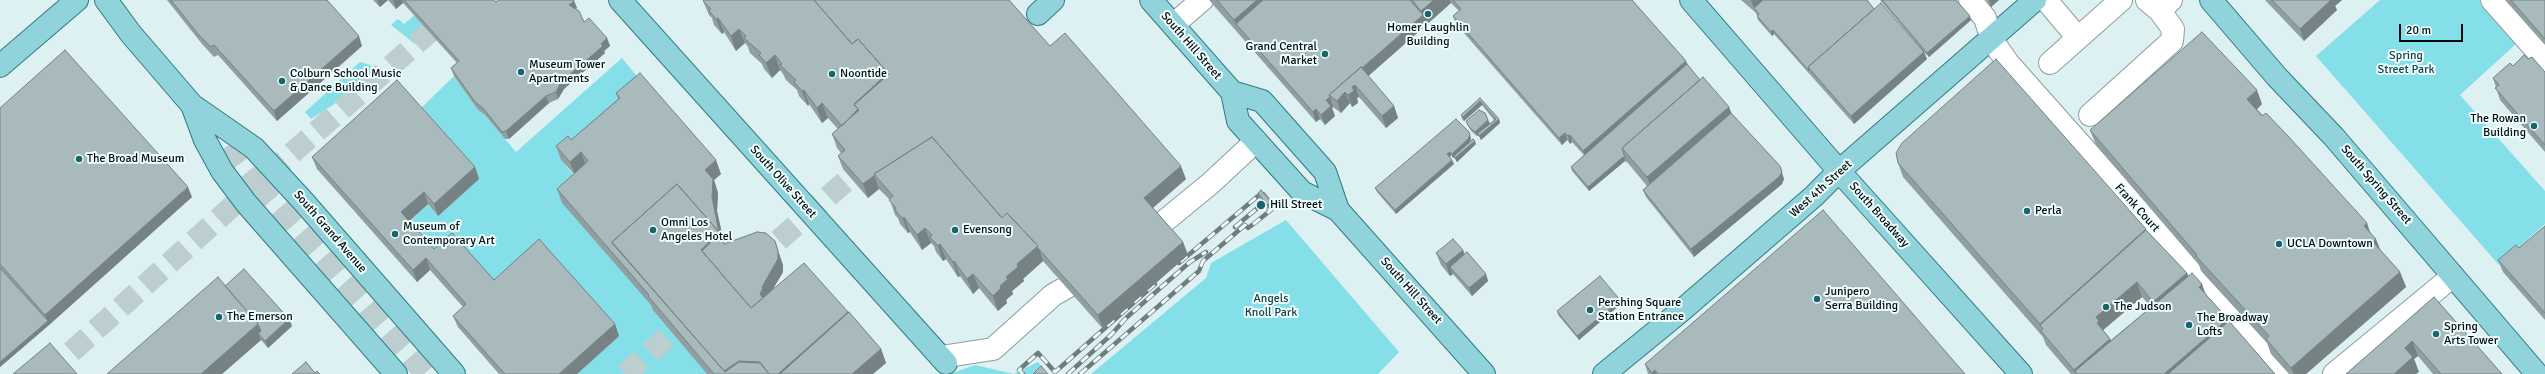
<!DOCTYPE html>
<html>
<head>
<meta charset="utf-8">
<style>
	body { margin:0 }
	#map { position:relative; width:2545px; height:374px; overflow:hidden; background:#ddf0f2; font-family:Signika,sans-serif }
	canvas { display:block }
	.scale { position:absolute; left:2399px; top:24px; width:64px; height:18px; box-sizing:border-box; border:2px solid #070d0e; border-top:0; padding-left:5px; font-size:12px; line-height:14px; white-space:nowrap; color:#070d0e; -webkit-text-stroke:3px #eefdfe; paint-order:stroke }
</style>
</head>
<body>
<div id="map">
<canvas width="2545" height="374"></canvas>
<div class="scale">20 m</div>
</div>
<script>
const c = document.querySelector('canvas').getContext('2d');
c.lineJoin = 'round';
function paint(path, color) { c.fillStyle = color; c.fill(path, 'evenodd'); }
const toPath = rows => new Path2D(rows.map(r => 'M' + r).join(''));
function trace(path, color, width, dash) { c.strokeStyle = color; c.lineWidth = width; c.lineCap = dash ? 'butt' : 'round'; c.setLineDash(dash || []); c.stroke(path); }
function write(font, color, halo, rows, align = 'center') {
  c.font = font + ' Signika,sans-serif'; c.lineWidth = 4; c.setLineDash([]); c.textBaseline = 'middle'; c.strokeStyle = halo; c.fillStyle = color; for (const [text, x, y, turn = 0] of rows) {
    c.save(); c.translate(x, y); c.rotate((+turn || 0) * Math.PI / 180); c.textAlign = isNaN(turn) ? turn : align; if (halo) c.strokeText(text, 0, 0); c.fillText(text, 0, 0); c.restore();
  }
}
paint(toPath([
	[2380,0,2479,0,2517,43,2460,95,2545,191,2545,224,2499,265,2316,56],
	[417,13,429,32,415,44,391,25,398,19,404,24],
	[622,58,645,86,561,160,582,185,719,374,577,374,498,292,439,261,406,224,428,204,438,216,418,111,454,76,478,110,485,115,516,152],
	[360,62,371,65,367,83,311,119,305,112],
	[1286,220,1399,352,1378,374,1091,374,1206,278,1211,263],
	[1038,362,1048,374,950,374,975,365,1014,374]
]), '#85dfe8');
trace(toPath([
	[208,119,258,183]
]), '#bdced0', 22, [22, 11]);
trace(toPath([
	[258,183,426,374],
	[754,262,872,158],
	[47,374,258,183,466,0],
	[625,374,695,313]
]), '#bdced0', 22, [22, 11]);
const minor = toPath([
	[1970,0,1985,18,1992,40,2008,63,2284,374],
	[2046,0,2078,38],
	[2147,0,2160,11,2171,0],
	[2492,0,2545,60],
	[1173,25,1202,0],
	[2050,63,2121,0],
	[2090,115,2172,41,2173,29,2160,11],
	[1161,224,1211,183,1256,141],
	[941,357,993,349,1053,295,1067,287],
	[2334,374,2453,276]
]);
const major = toPath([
	[106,0,131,34,192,105,254,148,303,201,454,374],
	[620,0,946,363],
	[1151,0,1232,92,1238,121,1302,192,1338,210,1484,374],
	[1691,0,1839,171,2021,374],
	[2211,0,2277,77,2334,137,2537,374],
	[1038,14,1053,0],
	[0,66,77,0],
	[1232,92,1262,101,1325,172,1338,210],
	[192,105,205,140,222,171,246,203,396,374],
	[1604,374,1681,311,1814,196,1839,171,2035,0]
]);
trace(minor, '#8c9ea0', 24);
trace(major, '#307b82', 24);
trace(minor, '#fff', 22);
trace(major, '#90d3da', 22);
const rail = toPath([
	[1235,227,1261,205],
	[1023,374,1019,370,1038,353,1055,372,1155,284],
	[1068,374,1111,335,1126,318,1190,262,1206,252],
	[1080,374,1199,271,1203,261,1245,225,1248,228,1256,222,1271,210,1269,209,1273,206,1263,194,1258,196,1179,263]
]);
trace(rail, '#707c7d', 4.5);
trace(rail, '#eefdfe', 3, [9]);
paint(toPath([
	[167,0,327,0,362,46,277,121,218,55,214,57,202,44],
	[373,0,388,0,380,7],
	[388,0,494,0,496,2,574,1,577,8,576,9,584,22,607,38,610,46,604,51,605,53,564,89,558,99,549,103,509,139,505,139,485,115,478,110,454,76,451,68,457,63,403,3,396,9],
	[1209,0,1632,0,1686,61,1687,65,1700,80,1729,107,1731,113,1784,179,1782,184,1694,257,1646,197,1643,190,1647,186,1627,162,1626,162,1625,161,1589,191,1572,171,1571,167,1584,155,1572,142,1570,144,1567,140,1562,145,1456,24,1453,16,1459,11,1451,3,1368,76,1394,106,1398,118,1386,128,1359,97,1357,98,1358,103,1352,107,1350,103,1341,113,1333,107,1332,108,1335,116,1325,125,1320,119,1316,122],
	[1741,0,1867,0,1874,9,1920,47,1880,0,1956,0,1971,20,1929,57,1924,52,1927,59,1854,124,1774,34,1772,36,1758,20,1757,16,1757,15,1755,12],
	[1986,0,1999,0,1991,7],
	[2265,0,2342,0,2335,6,2337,10,2304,41],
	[2505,0,2545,0,2545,45],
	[703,1,1050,46,1186,179,1153,208,1183,242,1188,255,1103,329,1043,261,1023,279,1024,281,1012,291,1013,294,1006,300,1007,303,998,311,979,288,973,294,960,276,958,277,946,259,943,261,936,252,934,246,931,243,922,250,910,232,908,233,900,224,898,218,895,215,890,200,879,189,868,198,843,169,838,156,841,153,837,148,832,134,838,129,828,118,822,123,809,104,808,106,799,96,797,90,786,80,783,74,780,70,772,78,764,69,762,64,750,53,748,47,745,43,736,51,724,32,722,34,714,25,712,18,709,15],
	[2528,59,2545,72,2545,152,2500,100,2493,78,2513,66],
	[616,93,721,174,714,180,718,193,717,211,724,244,783,265,783,272,773,289,848,312,881,349,886,363,873,374,707,374,653,310,651,305,562,203,557,189,574,174,561,160,556,146,571,140,618,99],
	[1480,98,1499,119,1500,123,1481,140,1478,134,1477,136,1471,131,1466,121,1488,120,1490,124,1494,120,1482,105,1464,121,1462,119,1461,115],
	[2262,104,2257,109,2370,232,2380,250,2400,272,2406,287,2306,374,2289,374,2271,354,2267,343,2201,271,2199,265,2096,145,2090,130],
	[0,108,192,197,49,325,0,367],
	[1469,132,1471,139,1470,142,1476,144,1457,162,1454,157,1453,158,1451,155,1450,157,1454,164,1396,214,1377,192,1375,188],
	[312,157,475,167,479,179,438,216,428,204,409,221,434,249,494,280,615,324,619,336,577,374,499,374,458,327,453,316,463,307,430,270,417,282,317,169],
	[1898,163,2146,230,2187,273,2188,276,2202,284,2204,292,2275,374,2071,374,2046,345,2043,337,1903,177],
	[2142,297,2151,307,2111,340,2103,330],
	[1258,193,1271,202,1273,206,1269,209,1259,197],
	[2545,226,2545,320,2503,272,2498,260,2519,248],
	[1463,250,1465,254,1486,274,1488,281,1472,296,1453,274,1450,276,1441,265,1436,253],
	[2434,297,2502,374,2433,374,2418,356,2414,359,2419,372,2346,374],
	[1621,304,1579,340,1558,315,1557,311],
	[289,319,292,326,268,348,261,340,222,374,107,374],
	[1645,364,1965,374,1648,374]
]), '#90a0a2');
paint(toPath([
	[377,0,388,0,380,7],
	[393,0,402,0,403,3,396,9],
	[1257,0,1278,0,1236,24,1234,20],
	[1434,0,1450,0,1451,3,1356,87,1355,85,1359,97,1357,98,1358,103,1352,107,1348,95,1345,92,1350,103,1341,113,1337,101,1330,96,1423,15,1421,11],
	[1751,0,1769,0,1754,8],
	[1989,0,1999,0,1991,7],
	[2331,0,2342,0,2335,6,2337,10,2304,41,2300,29],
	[574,1,577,8,572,12,569,5],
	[1970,16,1971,20,1929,57,1927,53],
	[718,18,724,32,722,34,716,19],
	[739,29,745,43,736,51,731,36],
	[1773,30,1774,34,1772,36,1771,32],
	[359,36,362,46,277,121,274,111],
	[607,38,610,46,604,51,605,53,564,89,558,99,556,92,561,82],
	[1924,52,1927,59,1854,124,1851,116],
	[775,55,780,70,772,78,766,63],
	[1686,61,1688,68,1586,158,1583,151],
	[888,73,894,88,848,141,854,104],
	[804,90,809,104,808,106,802,91],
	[2257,90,2262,104,2253,113,2247,99],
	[546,96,549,103,509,139,506,131],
	[1330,97,1333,107,1332,108,1335,116,1325,125,1321,115,1326,100],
	[1480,101,1482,105,1464,121,1463,117],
	[822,103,828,118,822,123,817,108],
	[1394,106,1398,118,1386,128,1382,116],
	[1729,107,1734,120,1652,191,1647,177],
	[1316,109,1320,119,1316,122,1313,112],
	[1499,119,1500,123,1481,140,1479,136],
	[1488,120,1490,124,1477,136,1475,132],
	[1469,132,1471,139,1469,143,1453,158,1452,154],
	[1565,133,1567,140,1562,145,1559,138],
	[1570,135,1572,142,1570,144,1568,136],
	[1475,141,1476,144,1457,162,1455,158],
	[581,152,586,166,575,175,570,162],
	[1450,152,1451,155,1449,158,1447,154],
	[1623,157,1625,161,1589,191,1588,187],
	[716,160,721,174,714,180,718,193,717,211,725,247,710,262,701,250,705,170],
	[1452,160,1454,164,1396,214,1395,210],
	[1181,166,1186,179,1149,211,1144,198],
	[1780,166,1784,179,1782,184,1694,257,1691,249],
	[475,167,479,179,438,216,434,204],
	[874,175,879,189,868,198,863,184],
	[188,187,192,197,49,325,0,367,0,362,48,321,45,315],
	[424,192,428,204,406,224,401,212],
	[1271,202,1273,206,1269,209,1267,205],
	[904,217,910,232,908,233,903,219],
	[2367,223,2372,238,2364,226],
	[925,228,931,243,922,250,917,235],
	[2376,239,2382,254,2373,242],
	[775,241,783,265,783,272,767,299,766,306,760,294],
	[1183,242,1188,255,1103,329,1098,315],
	[940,244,946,259,943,261,938,246],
	[1038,246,1043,261,1023,279,1024,281,1012,291,1013,294,1006,300,1007,303,998,311,993,296,1006,277,1017,264],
	[1463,250,1467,262,1450,267,1453,274,1450,276,1446,264],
	[426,258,430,270,417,282,413,270],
	[954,261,960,276,958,277,953,262],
	[2400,272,2406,287,2306,374,2294,374,2291,368],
	[2187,273,2193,288,2159,317,2153,302],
	[973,274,979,288,973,294,967,279],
	[1486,274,1488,281,1472,296,1469,288],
	[2137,282,2142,297,2102,331,2097,323,2096,317],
	[2202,284,2207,298,2199,287],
	[1620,300,1621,304,1579,340,1577,336],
	[848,312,853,327,800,374,778,374],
	[289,319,292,326,268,348,265,341],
	[2228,319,2233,333,2185,374,2164,374],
	[258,324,263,338,258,333,261,340,222,374,201,374],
	[615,324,619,336,577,374,559,374],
	[2110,339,2116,354,2075,371,2076,374,2074,370],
	[2412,341,2418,356,2414,359,2419,372,2416,374,2394,374,2405,348],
	[881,349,886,363,873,374,852,374],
	[739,361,743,374,725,374,724,371],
	[1655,370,1656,374,1653,374,1652,373]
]), '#768284');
const building = toPath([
	[171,0,327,0,359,36,274,111,214,45,211,47,198,34,171,0],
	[404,0,494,0,496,2,498,0,574,0,574,1,569,5,579,11,584,22,589,18,607,38,601,44,603,46,561,82,556,92,546,96,506,131,502,132,483,108,475,102,451,68,459,61,404,0],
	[704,0,814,0,852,44,858,39,888,73,854,104,858,109,842,126,822,103,817,108,804,90,802,91,794,82,796,80,780,65,782,64,775,55,766,63,759,55,761,53,744,38,746,36,739,29,731,36,718,18,716,19,709,11,711,9,703,1,704,0],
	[814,0,1009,0,1050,46,1065,33,1181,166,1144,198,1183,242,1098,315,1037,247,1038,246,1007,213,1002,218,932,137,874,174,875,175,863,184,838,156,845,150,832,134,859,110,854,105,889,74,858,39,852,44,814,0],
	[1217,0,1257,0,1234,20,1217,0],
	[1263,0,1410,0,1423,15,1362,68,1361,67,1329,95,1330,97,1326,100,1331,106,1321,115,1316,109,1313,112,1236,24,1263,0],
	[1412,0,1434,0,1421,11,1412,0],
	[1453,0,1632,0,1686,61,1583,151,1570,135,1568,136,1565,133,1559,138,1453,16,1461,9,1453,0],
	[1763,0,1867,0,1874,9,1808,67,1809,71,1773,30,1771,32,1757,16,1759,14,1754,8,1763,0],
	[1882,0,1956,0,1970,16,1927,53,1882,0],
	[2272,0,2331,0,2300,29,2272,0],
	[2511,0,2545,0,2545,39,2511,0],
	[1881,3,1924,52,1851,116,1808,67,1881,3],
	[2202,32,2257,90,2247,99,2262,116,2266,113,2288,136,2367,223,2364,226,2376,239,2373,242,2400,272,2291,368,2266,339,2269,336,2196,256,2197,255,2090,130,2202,32],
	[65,50,188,187,45,315,0,264,0,108,65,50],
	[2524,55,2528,59,2532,57,2545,72,2545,145,2495,88,2499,85,2493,78,2510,63,2513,66,2524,55],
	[1996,59,2146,229,2040,324,1898,163,1896,153,1902,143,1996,59],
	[1687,64,1700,80,1622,148,1625,158,1625,159,1623,157,1588,187,1571,167,1687,64],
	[1361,67,1394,106,1382,116,1355,85,1352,87,1354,91,1348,95,1345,92,1337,101,1329,95,1361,67],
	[640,73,716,160,705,170,713,179,712,197,719,232,677,184,612,242,612,243,725,372,739,362,760,363,769,374,714,374,648,296,649,295,557,189,588,161,581,152,570,162,556,146,568,136,571,140,620,98,616,93,640,73],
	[1703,77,1729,107,1647,177,1622,148,1703,77],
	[397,80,475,167,434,204,424,192,401,212,434,249,452,233,494,280,539,239,615,324,559,374,505,374,453,316,466,304,426,258,413,270,312,157,397,80],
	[1480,98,1499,119,1479,136,1478,133,1496,119,1480,101,1463,117,1461,115,1480,98],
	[1479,110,1485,113,1488,120,1475,132,1469,127,1466,121,1479,110],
	[1731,113,1780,166,1782,172,1779,177,1691,249,1643,190,1731,113],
	[1456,119,1469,132,1470,135,1468,139,1452,154,1450,152,1447,154,1452,160,1395,210,1375,188,1456,119],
	[932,137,1002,218,1007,213,1038,246,1017,264,1018,267,1006,277,1008,279,1000,286,1001,288,993,296,973,274,967,279,954,261,953,262,940,244,938,246,930,237,932,235,925,228,917,235,904,217,903,219,895,210,896,208,889,200,893,196,874,174,932,137],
	[1473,139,1475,141,1455,158,1454,156,1473,139],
	[677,184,719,232,701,250,751,308,804,263,848,312,778,374,769,374,760,362,739,361,724,371,612,242,677,184],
	[1261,190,1271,202,1267,205,1258,193,1261,190],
	[1823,210,1965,374,1658,374,1655,370,1652,373,1645,364,1823,210],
	[2545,226,2545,313,2498,260,2516,245,2519,248,2545,226],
	[2146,230,2187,273,2153,302,2137,282,2096,317,2099,321,2097,323,2110,339,2074,370,2041,331,2043,329,2040,325,2146,230],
	[757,232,766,233,775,241,778,251,778,259,762,287,763,288,760,294,763,298,751,308,702,251,720,233,724,244,757,232],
	[1453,239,1463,250,1446,264,1436,253,1453,239],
	[1467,252,1486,274,1469,288,1450,267,1467,252],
	[0,268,48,321,0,362,0,268],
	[244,269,289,319,265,341,258,333,261,331,258,324,225,286,244,269],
	[2192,273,2202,284,2199,287,2228,319,2164,374,2077,374,2075,371,2192,273],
	[1600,276,1620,300,1577,336,1557,311,1600,276],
	[218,277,258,324,201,374,107,374,218,277],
	[2434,297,2502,374,2441,374,2412,341,2405,348,2413,357,2394,374,2346,374,2434,297],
	[849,312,881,349,852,374,780,374,849,312],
	[2229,321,2275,374,2168,374,2229,321],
	[50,343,77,374,13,374,50,343],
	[306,362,315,373,317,371,320,374,292,374,306,362],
	[1041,366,1048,374,1033,374,1041,366]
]);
paint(building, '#a8babc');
trace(building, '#768284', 1);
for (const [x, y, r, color] of [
	[1428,14,4,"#18656c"],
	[1325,54,4,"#18656c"],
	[521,72,4,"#18656c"],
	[832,74,4,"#18656c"],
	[282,81,4,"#18656c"],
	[2534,126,4,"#18656c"],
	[79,159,4,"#18656c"],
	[1261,205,5,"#18656c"],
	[2027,211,4,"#18656c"],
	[653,230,4,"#18656c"],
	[955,230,4,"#18656c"],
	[395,234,4,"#18656c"],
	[2279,244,4,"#18656c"],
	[1817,299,4,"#18656c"],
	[2106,307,4,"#18656c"],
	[1590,310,4,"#18656c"],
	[219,317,4,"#18656c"],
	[2189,325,4,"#18656c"],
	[2436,334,4,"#18656c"]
]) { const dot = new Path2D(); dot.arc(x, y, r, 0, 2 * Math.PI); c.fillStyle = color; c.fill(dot); trace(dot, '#eefdfe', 1.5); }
write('12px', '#070d0e', '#eefdfe', [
	["Homer Laughlin",1428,28,"center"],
	["Building",1428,42,"center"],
	["Grand Central",1317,47,"right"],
	["Market",1317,61,"right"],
	["Museum Tower",529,65],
	["Apartments",529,79],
	["Colburn School Music",290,74],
	["& Dance Building",290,88],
	["Noontide",840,74],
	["The Rowan",2526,119,"right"],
	["Building",2526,133,"right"],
	["The Broad Museum",87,159],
	["Hill Street",1270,205],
	["Perla",2035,211],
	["Omni Los",661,223],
	["Angeles Hotel",661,237],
	["Museum of",403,227],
	["Contemporary Art",403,241],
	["Evensong",963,230],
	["UCLA Downtown",2287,244],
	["Junipero",1825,292],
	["Serra Building",1825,306],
	["Pershing Square",1598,303],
	["Station Entrance",1598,317],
	["The Judson",2114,307],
	["The Emerson",227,317],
	["The Broadway",2197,318],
	["Lofts",2197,332],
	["Spring",2444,327],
	["Arts Tower",2444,341]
], 'left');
write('12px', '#070d0e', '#eefdfe', [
	["South Hill Street",1191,46,49],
	["South Olive Street",783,182,48],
	["South Spring Street",2376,185,49],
	["West 4th Street",1821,189,-42],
	["Frank Court",2137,208,48],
	["South Broadway",1879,215,48],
	["South Grand Avenue",330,232,49],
	["South Hill Street",1411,291,48]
]);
write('12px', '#174448', '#eefdfe', [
	["Spring",2406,56],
	["Street Park",2406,70],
	["Angels",1271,299],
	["Knoll Park",1271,313]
]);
</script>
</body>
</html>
